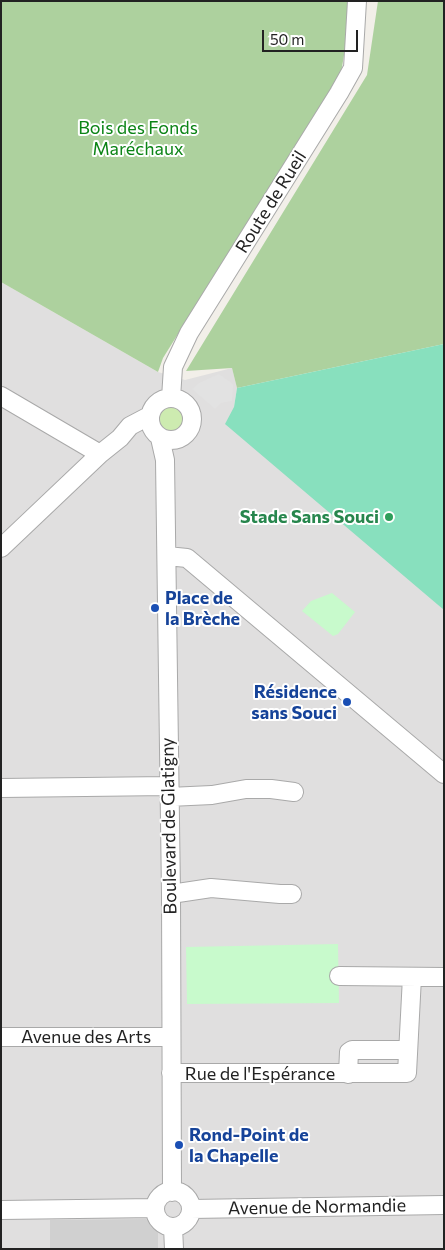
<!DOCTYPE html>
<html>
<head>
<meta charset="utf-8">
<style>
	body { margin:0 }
	#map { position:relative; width:445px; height:1250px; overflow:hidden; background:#f2efe9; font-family:Commissioner,sans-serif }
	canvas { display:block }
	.frame { position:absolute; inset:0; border:2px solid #222; pointer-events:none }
	.scale { position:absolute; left:262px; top:30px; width:96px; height:22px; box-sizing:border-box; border:2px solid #222; border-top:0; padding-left:6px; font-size:15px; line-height:18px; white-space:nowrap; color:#222; -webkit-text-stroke:4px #fff; paint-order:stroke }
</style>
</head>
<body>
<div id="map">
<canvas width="445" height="1250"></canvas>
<div class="frame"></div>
<div class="scale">50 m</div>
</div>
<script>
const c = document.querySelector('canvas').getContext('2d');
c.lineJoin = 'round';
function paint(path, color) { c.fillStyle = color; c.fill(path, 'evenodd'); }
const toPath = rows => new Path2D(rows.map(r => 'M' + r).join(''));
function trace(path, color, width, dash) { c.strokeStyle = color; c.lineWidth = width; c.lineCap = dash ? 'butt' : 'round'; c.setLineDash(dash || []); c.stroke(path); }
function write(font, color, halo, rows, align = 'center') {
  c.font = font + ' Commissioner,sans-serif'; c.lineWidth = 4; c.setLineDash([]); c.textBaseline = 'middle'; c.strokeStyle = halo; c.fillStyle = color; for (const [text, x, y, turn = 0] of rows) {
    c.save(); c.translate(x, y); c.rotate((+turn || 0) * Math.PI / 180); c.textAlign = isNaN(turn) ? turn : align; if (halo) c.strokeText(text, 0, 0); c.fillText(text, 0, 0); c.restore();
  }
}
paint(toPath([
	[1,282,158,372,185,380,232,368,237,388,234,407,444,610,444,1249,1,1249]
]), '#e0dfdf');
paint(toPath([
	[146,1219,158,1233,158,1249,50,1249,50,1220]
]), '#d0d0d0');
paint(toPath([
	'158 419a13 13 0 1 1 26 0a13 13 0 1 1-26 0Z'
]), '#cdebb0');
paint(toPath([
	[1,1,353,1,341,73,163,358,158,372,1,282],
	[378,1,444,1,444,344,237,388,232,368,186,371,367,75]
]), '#add19e');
paint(toPath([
	[332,593,355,612,338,634,333,636,302,611,311,601],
	[338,944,339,1003,187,1004,186,947]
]), '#c8facc');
paint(toPath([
	[444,344,444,610,225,424,234,407,237,388]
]), '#88e0be');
paint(toPath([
	[219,374,233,384,232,401,221,403,215,409,192,389,199,383]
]), '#e2e2e2');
const minor = toPath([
	[1,396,100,454],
	'150 419a21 21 0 1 1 42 0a21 21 0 1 1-42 0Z',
	[171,398,173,367,189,333,339,93,353,68,357,1],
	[160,438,165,460,171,894,172,1192],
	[1,548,100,454,120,438,130,426,149,416],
	[167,556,187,558,444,774],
	[1,788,168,786],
	[169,797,212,795,246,789,271,789,294,792],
	[171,894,211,888,280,894,292,894],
	[339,976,444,977],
	[1,1037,171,1037],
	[171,1073,407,1073,412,977],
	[348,1074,349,1052,352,1050,408,1050],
	'155 1209a18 18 0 1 1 36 0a18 18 0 1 1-36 0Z',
	[191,1209,444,1205],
	[1,1210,155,1208],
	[173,1227,174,1249]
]);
trace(minor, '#a9a9a9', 20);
trace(minor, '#fff', 18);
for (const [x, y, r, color] of [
	[389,517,5,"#2e9e5b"],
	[155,608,5,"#1a4fb4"],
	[347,702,5,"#1a4fb4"],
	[179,1145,5,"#1a4fb4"]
]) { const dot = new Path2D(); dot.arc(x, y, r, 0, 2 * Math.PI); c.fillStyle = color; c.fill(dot); trace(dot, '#fff', 2); }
write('18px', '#0c8416', '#fff', [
	["Bois des Fonds",138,128],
	["Maréchaux",138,149]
]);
write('18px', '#222', '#fff', [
	["Route de Rueil",271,202,-58],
	["Boulevard de Glatigny",169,826,-91],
	["Avenue des Arts",86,1037],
	["Rue de l'Espérance",260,1074],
	["Avenue de Normandie",317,1207,-1]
]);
write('bold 18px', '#27864d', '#fff', [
	["Stade Sans Souci",379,517]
], 'right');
write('bold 18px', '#164399', '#fff', [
	["Place de",165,598],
	["la Brèche",165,619],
	["Résidence",337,692,"right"],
	["sans Souci",337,713,"right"],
	["Rond-Point de",189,1135],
	["la Chapelle",189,1156]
], 'left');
</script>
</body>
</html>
